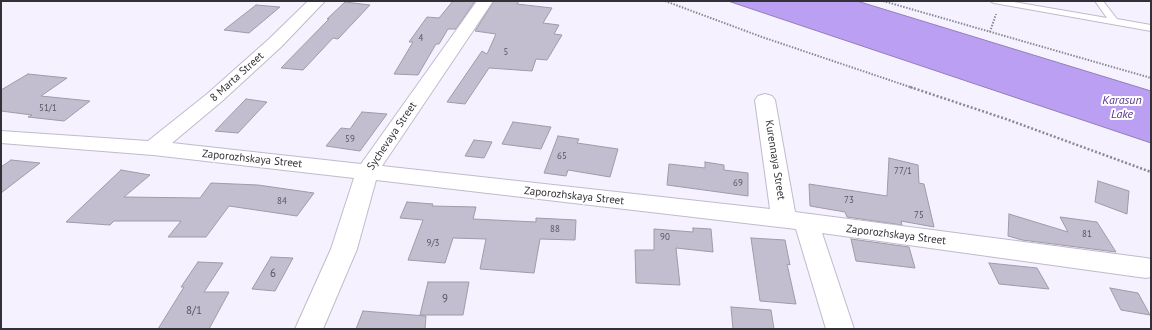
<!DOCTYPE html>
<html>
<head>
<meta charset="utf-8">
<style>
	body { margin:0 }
	#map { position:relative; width:1152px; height:330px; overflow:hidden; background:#f5f1ff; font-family:"PT Sans",sans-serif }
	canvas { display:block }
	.frame { position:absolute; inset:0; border:2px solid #333138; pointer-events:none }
</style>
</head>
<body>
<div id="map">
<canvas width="1152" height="330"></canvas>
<div class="frame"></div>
</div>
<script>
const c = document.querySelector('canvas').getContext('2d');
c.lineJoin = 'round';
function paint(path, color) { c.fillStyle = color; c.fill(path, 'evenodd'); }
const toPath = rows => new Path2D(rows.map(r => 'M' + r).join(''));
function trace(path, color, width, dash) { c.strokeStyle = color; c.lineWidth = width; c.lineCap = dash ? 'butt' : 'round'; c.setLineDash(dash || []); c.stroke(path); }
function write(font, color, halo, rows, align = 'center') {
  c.font = font + ' "PT Sans",sans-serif'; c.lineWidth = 4; c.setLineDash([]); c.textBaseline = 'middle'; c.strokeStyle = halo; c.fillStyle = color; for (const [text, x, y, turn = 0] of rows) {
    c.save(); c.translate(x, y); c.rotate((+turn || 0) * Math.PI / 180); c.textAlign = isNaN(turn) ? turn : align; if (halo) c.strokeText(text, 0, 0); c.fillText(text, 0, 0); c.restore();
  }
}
const water = toPath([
	[728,1,857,1,1151,91,1151,143,728,1]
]);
paint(water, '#bb9ff2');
trace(water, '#927eba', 1);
const building = toPath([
	[453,1,475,1,456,29,448,29,439,44,436,44,418,75,394,74,413,42,409,42,427,17,439,18,453,1],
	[494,1,519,1,517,4,552,8,543,23,559,25,554,34,562,35,547,60,536,59,532,71,489,68,465,104,447,102,482,51,487,54,496,34,475,31,494,1],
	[345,2,370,5,338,39,333,38,303,70,281,68,329,19,327,19,345,2],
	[256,5,280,7,249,33,224,30,256,5],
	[28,74,67,78,41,96,90,101,64,121,28,117,32,115,1,111,1,90,28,74],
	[246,99,267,102,238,133,215,131,246,99],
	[362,112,387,114,360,151,326,146,341,128,350,129,362,112],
	[513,122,551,127,541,149,502,144,513,122],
	[558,136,579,139,577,143,618,149,610,177,568,170,566,176,544,173,558,136],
	[474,140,492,142,484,158,465,156,474,140],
	[889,158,918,165,919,183,924,184,934,227,901,221,902,225,847,217,845,212,810,206,809,184,887,196,889,158],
	[11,160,40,163,1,193,1,167,11,160],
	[705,162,724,165,724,170,748,173,748,196,667,185,669,164,705,168,705,162],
	[121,170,150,175,124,197,200,198,211,183,258,185,314,193,297,216,229,206,206,237,168,237,181,221,114,221,110,225,66,222,121,170],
	[1098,181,1129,191,1127,214,1095,202,1098,181],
	[407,202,433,204,432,206,476,207,473,219,536,222,536,218,576,220,575,240,540,239,534,273,480,269,486,239,453,238,445,263,408,260,423,220,400,218,407,202],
	[1009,214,1068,232,1060,217,1097,222,1116,252,1022,240,1008,236,1009,214],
	[693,228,711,229,713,252,676,248,680,285,636,283,635,250,654,250,654,229,693,232,693,228],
	[751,238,785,240,790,265,787,264,796,304,760,301,751,238],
	[851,239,909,247,915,268,856,261,851,239],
	[271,257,293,258,275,291,252,289,271,257],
	[198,262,223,263,204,292,229,292,209,329,158,329,184,287,181,287,198,262],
	[989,263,1037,268,1049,289,999,284,989,263],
	[428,282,469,282,463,315,420,315,428,282],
	[1110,288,1138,293,1150,315,1121,310,1110,288],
	[731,307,771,310,774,329,733,329,731,307],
	[363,311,426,316,425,329,356,329,363,311]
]);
paint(building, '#c3becf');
trace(building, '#9e9aaa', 1);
const service = toPath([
	[990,1,1008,1,1107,18,1095,1,1103,1,1117,19,1151,25,1151,31,994,3,990,1]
]);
const minor = toPath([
	[308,1,325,1,281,47,221,102,172,143,361,164,477,1,493,1,382,166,770,209,755,100,758,96,765,94,772,96,775,100,795,212,1146,258,1151,259,1151,277,1146,278,822,233,854,329,826,329,796,229,376,180,357,249,323,329,295,329,331,249,354,178,153,155,1,143,1,131,148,141,207,94,269,39,308,1]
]);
trace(service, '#c0bbcb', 2);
trace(minor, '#c0bbcb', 2);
trace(toPath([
	[665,1,762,37,913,88],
	[883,1,1151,78],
	[990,32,996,14]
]), '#8b8892', 2, [1.5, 1.5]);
trace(toPath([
	[910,87,1006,119,1151,172]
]), '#8b8892', 2.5, [2, 2]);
paint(service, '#fff');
paint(minor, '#fff');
write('9px', '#57545e', null, [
	["4",421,38],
	["5",506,52],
	["51/1",48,108],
	["59",350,139],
	["65",562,156],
	["77/1",903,171],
	["69",738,183],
	["73",849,200],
	["84",282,201],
	["75",919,215],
	["88",555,229],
	["81",1087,234],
	["90",665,237],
	["9/3",433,243]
]);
write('11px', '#333138', '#fff', [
	["8 Marta Street",237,77,-42],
	["Sychevaya Street",392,136,-56],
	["Zaporozhskaya Street",252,159,6],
	["Kurennaya Street",775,160,81],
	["Zaporozhskaya Street",574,196,6],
	["Zaporozhskaya Street",896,235,7]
]);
write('11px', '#57545e', null, [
	["6",273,274],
	["9",445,299],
	["8/1",194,311]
]);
write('italic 12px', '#5b3492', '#fff', [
	["Karasun",1122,101],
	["Lake",1122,115]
]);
</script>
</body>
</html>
